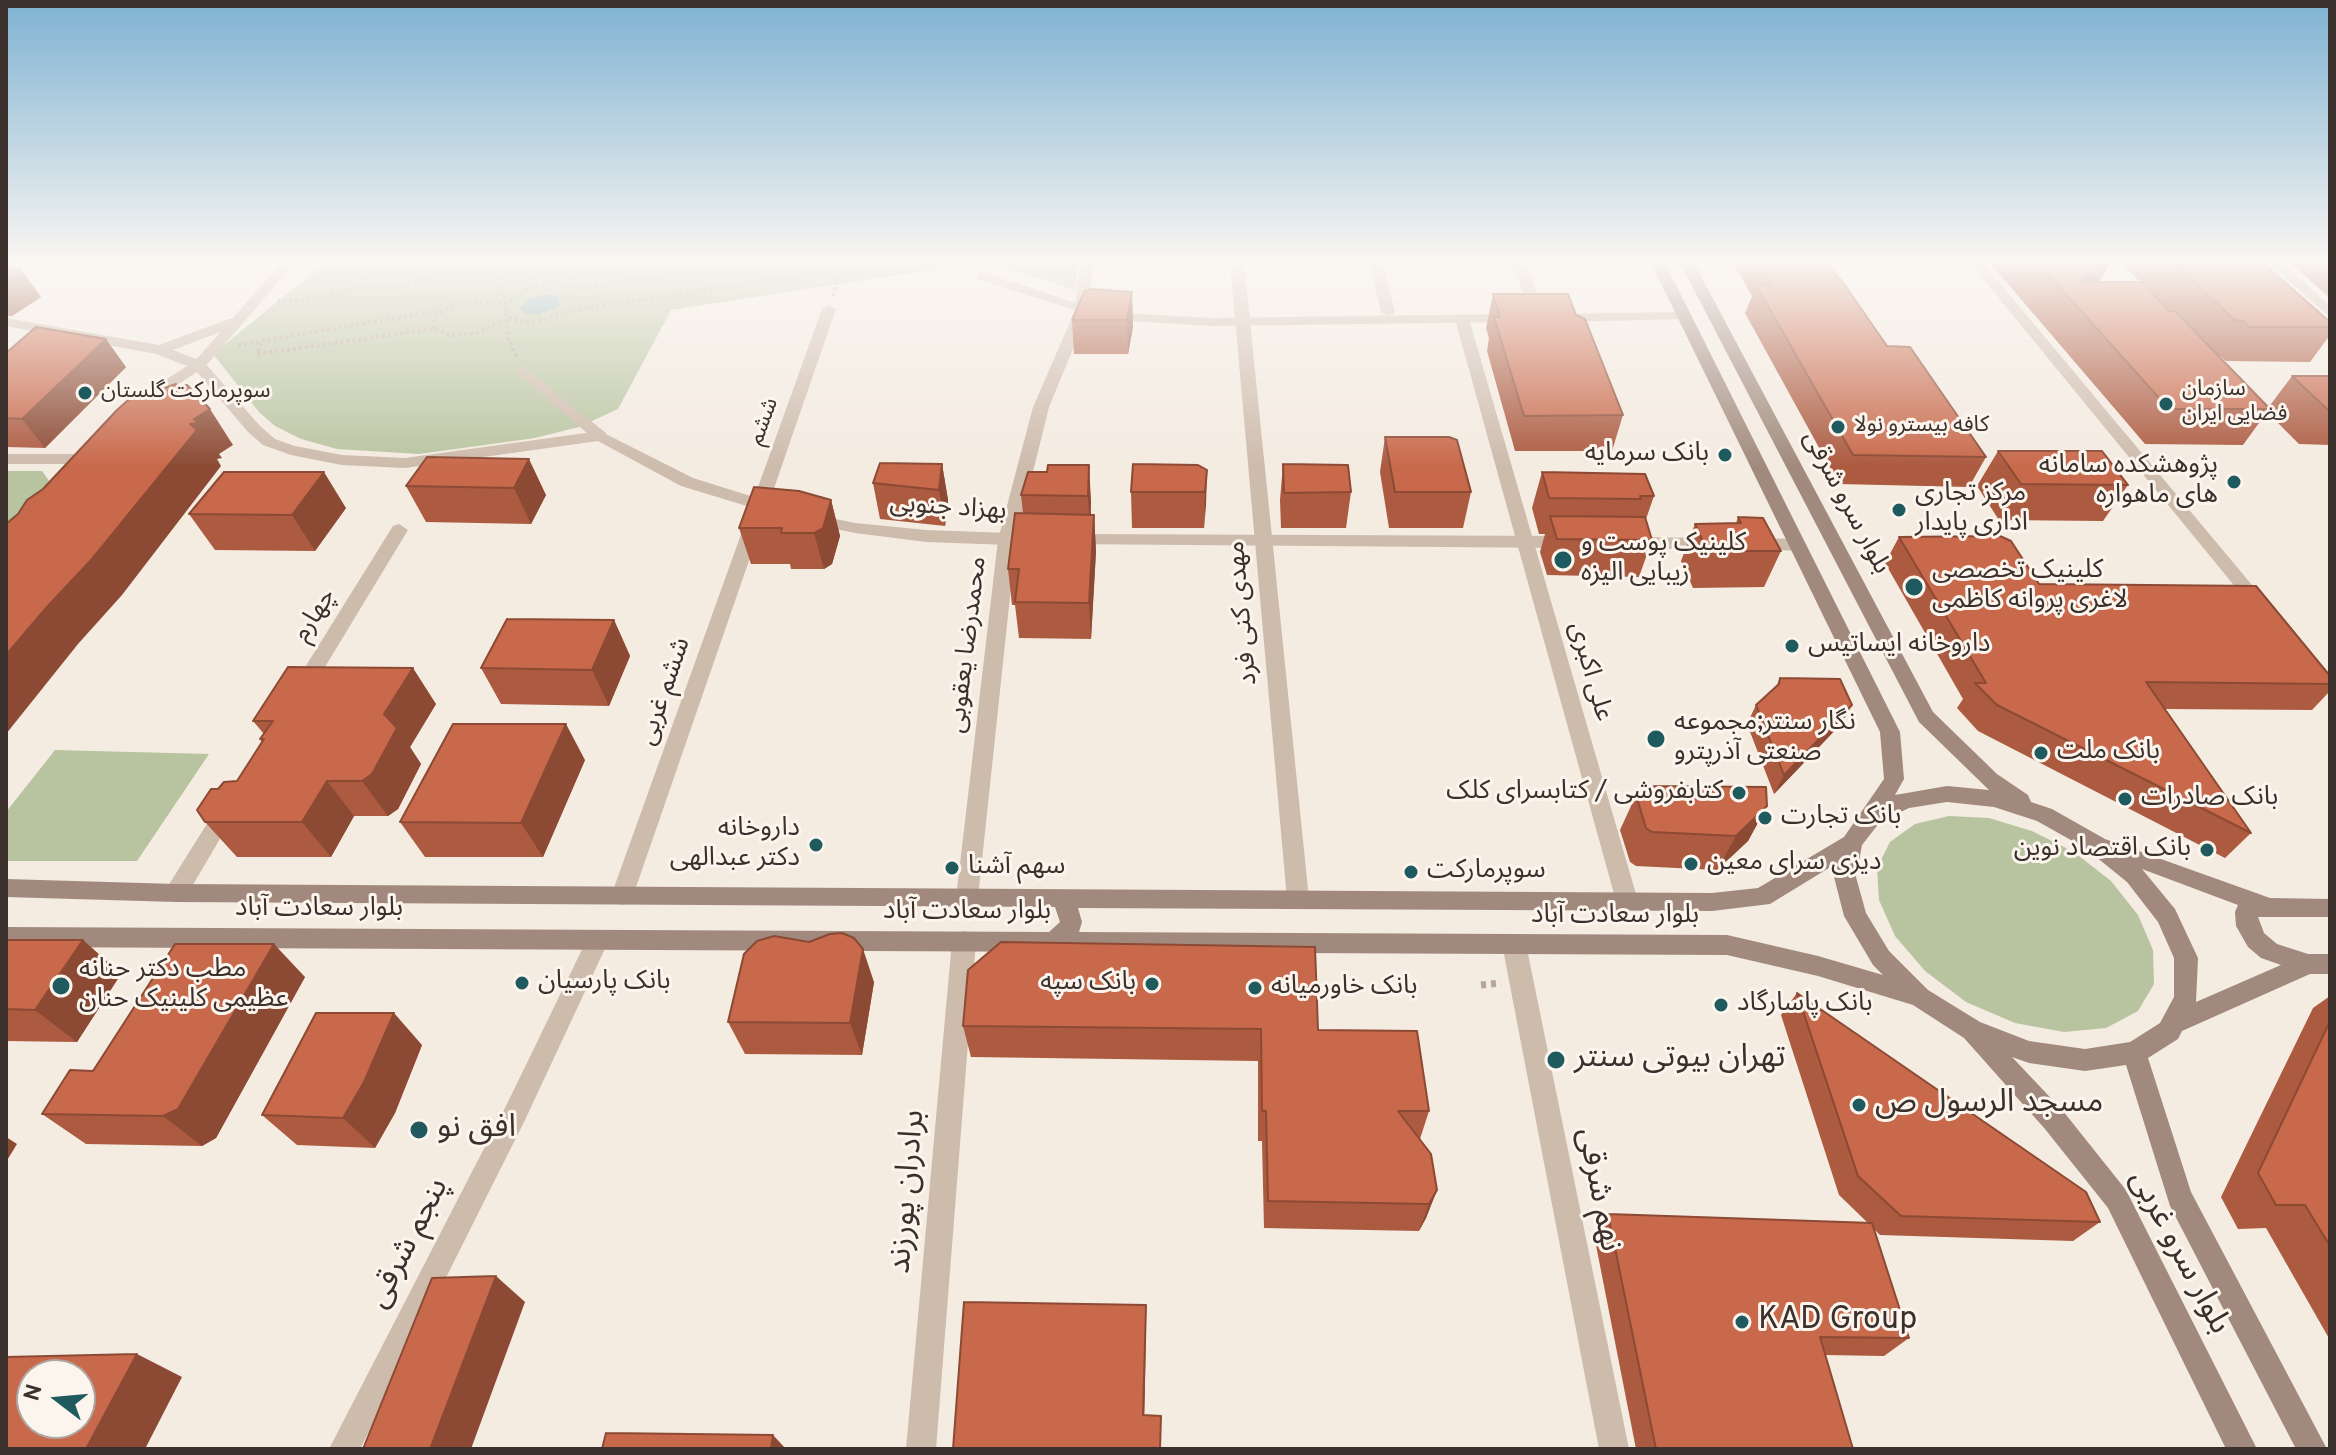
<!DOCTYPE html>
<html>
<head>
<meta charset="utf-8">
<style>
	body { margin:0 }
	#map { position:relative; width:2336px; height:1455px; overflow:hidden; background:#f4ebe1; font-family:Overpass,sans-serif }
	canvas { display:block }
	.frame { position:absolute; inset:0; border:8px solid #3b302b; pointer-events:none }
	.north { position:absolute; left:16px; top:1359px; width:80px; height:80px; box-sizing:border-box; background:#fbf5ee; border:2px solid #aea6a0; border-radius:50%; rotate:286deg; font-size:22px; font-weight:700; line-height:32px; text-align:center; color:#3b302b }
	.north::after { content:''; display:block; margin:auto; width:28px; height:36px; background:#1f5a5e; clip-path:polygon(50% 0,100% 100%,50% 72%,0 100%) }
</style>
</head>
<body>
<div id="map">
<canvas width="2336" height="1455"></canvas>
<div class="frame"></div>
<div class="north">N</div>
</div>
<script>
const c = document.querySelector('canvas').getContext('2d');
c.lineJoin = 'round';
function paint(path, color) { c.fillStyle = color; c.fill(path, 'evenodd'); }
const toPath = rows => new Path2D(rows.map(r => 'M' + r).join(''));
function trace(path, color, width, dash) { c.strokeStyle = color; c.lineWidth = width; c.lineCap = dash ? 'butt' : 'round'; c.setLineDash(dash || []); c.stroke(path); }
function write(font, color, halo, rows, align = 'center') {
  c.font = font + ' Overpass,"Noto Sans Arabic",sans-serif'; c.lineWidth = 6; c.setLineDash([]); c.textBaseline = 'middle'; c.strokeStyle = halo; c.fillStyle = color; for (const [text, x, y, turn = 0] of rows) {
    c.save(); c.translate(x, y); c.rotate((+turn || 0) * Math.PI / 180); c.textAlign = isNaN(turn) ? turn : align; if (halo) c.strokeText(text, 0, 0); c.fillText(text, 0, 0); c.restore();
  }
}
paint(toPath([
	[325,263,975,263,671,310,618,409,579,427,535,438,419,454,337,449,301,439,275,426,259,412,213,354],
	[989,263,1078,263,1075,290],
	[6,471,42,471,52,485,6,532],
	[55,750,209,754,137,861,6,861,6,812],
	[1949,816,1989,818,2032,831,2074,852,2111,881,2138,915,2153,950,2154,984,2138,1011,2106,1028,2064,1032,2015,1023,1966,1002,1925,971,1895,936,1879,900,1877,868,1890,842,1915,824]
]), '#b8c4a0');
paint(toPath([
	[546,294,558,296,560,306,537,315,526,314,520,309,526,300]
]), '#7fb0b2');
trace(toPath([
	[472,263,493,269],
	[497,263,493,269,506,302,508,338,517,358],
	[565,284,580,263],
	[361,287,381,263],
	[530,287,547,263],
	[833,296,840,270],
	[277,301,305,300,360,288,394,287,418,282,462,263],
	[442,311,434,318,433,329,449,335,477,333,509,318,524,322,541,320,573,310,885,263],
	[261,343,257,354,433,329],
	[238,345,443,310,463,303,506,302,530,287,553,283,583,288,750,263]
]), '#b9a596', 4, [3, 3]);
trace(toPath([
	[1481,985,1501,983]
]), '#b9a596', 7, [5, 5]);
paint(toPath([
	[281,263,295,263,204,368,194,368,194,362,281,263],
	[1080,263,1094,263,1088,313,1049,407,1016,540,978,898,975,905,967,907,959,905,956,898,998,540,1033,407,1074,313,1080,263],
	[1230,263,1244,263,1309,899,1306,906,1298,908,1290,906,1287,899,1230,263],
	[1369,263,1383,263,1395,312,1393,315,1388,316,1381,312,1369,263],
	[1512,263,1526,263,1544,311,1542,314,1532,314,1530,311,1512,263],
	[1970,263,1983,263,2267,603,2270,607,2267,611,2255,611,1970,263],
	[2268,263,2282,263,2330,306,2330,317,2268,263],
	[829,305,836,309,633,896,630,903,622,905,614,903,611,896,822,309,829,305],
	[1462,315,1469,319,1638,901,1635,908,1627,910,1619,908,1616,901,1455,319,1462,315],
	[522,366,606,433,606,439,594,439,517,373,515,370,522,366],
	[6,454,98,454,106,459,98,464,6,464,6,454],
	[399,524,408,530,308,695,294,695,291,690,294,685,393,526,399,524],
	[227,801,234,803,238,809,234,815,184,900,176,902,168,900,165,893,168,886,220,803,227,801],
	[598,930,606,933,609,940,525,1120,360,1449,329,1449,507,1104,590,933,598,930],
	[964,931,972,934,976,941,936,1449,906,1449,952,941,956,934,964,931],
	[1514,934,1522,937,1526,944,1629,1449,1599,1449,1502,944,1506,937,1514,934]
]), '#cdbbac');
paint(toPath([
	[977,273,987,273,1090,308,1083,312,1078,311,977,279,977,273],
	[1105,312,1211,318,1513,314,1520,318,1513,322,1211,326,1100,319,1098,316,1105,312],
	[1684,312,1691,316,1689,319,1557,322,1550,318,1557,314,1684,312],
	[6,318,159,345,229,319,239,319,239,325,173,350,204,362,260,426,275,439,295,446,342,455,405,458,600,431,693,478,779,505,781,509,773,514,681,486,598,441,405,468,342,465,291,455,263,445,248,432,197,372,177,385,156,408,146,408,146,402,167,379,187,366,156,354,6,326,6,318],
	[812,514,855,523,926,530,1038,534,1047,540,1038,546,926,542,855,533,806,523,803,519,806,515,812,514],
	[1070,534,1570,536,1579,542,1570,548,1064,544,1061,540,1070,534],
	[1626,537,1714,538,1723,544,1714,550,1620,547,1617,543,1626,537],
	[1750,538,1798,539,1807,545,1798,551,1744,548,1741,544,1750,538]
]), '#cdbbac');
paint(toPath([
	[1651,263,1665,263,1900,732,1904,779,1895,795,1947,786,1989,790,1919,722,1680,263,1694,263,1933,712,1997,774,2028,795,2031,802,2052,809,2105,839,2270,898,2330,899,2330,917,2258,917,2264,933,2277,944,2308,954,2330,954,2330,974,2310,974,2182,1031,2178,1039,2148,1058,2191,1192,2327,1449,2296,1449,2170,1206,2126,1065,2085,1071,2029,1063,2012,1057,2063,1111,2126,1190,2257,1449,2226,1449,2108,1208,2045,1129,1964,1038,1913,1005,1818,976,1727,955,6,947,6,927,1049,932,1060,922,1055,907,176,902,6,897,6,879,176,884,1712,893,1758,888,1844,837,1884,779,1880,732,1651,263],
	[1947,802,1994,807,2037,821,2085,848,2127,882,2158,922,2174,958,2174,997,2160,1023,2130,1042,2085,1049,2029,1041,1980,1022,1928,990,1889,951,1866,913,1856,877,1862,845,1880,822,1909,808,1947,802],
	[1837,863,1834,877,1844,916,1873,965,1883,975,1818,956,1727,935,1079,932,1082,922,1078,908,1712,911,1770,904,1837,863],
	[2142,869,2238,905,2235,912,2236,926,2248,947,2261,958,2281,965,2196,1002,2198,958,2175,909,2142,869]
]), '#a18a7d');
paint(toPath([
	[1733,263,1826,263,1887,346,1986,457,1969,487,1839,484,1745,313,1752,296],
	[1990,263,2110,263,2099,282,2140,282,2121,263,2263,263,2330,322,2330,335,2310,362,2226,361,2219,355,2218,355,2268,408,2292,376,2330,376,2330,445,2299,444,2267,412,2243,445,2145,444],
	[2290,263,2330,263,2330,298],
	[6,268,41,297,12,316,6,316],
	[1132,292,1133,327,1128,354,1074,354,1072,320],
	[1493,294,1576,315,1623,415,1612,451,1515,451,1487,351,1489,338,1486,328],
	[6,353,126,367,45,448,6,447],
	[1385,437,1471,492,1463,528,1389,528,1380,472],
	[1998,451,2128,485,2103,521,1999,520,1977,486],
	[427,457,546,495,531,524,426,522,406,486],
	[942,464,948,500,945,526,880,519,873,483],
	[1283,464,1351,492,1346,528,1281,528,1280,500],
	[1089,465,1091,515,1094,515,1096,551,1091,639,1019,638,1015,605,1012,605,1008,569,1023,513,1021,495,1047,472],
	[1207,470,1204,528,1132,528,1131,492],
	[1542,472,1654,496,1646,519,1652,540,1639,577,1547,575,1540,552,1545,534,1539,534,1532,508],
	[831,500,840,536,832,564,824,569,791,569,790,564,751,564,739,528],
	[346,508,315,551,215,550,189,514],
	[1738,517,1781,551,1764,587,1693,588,1681,561,1695,524,1736,523],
	[1899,537,2039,584,2330,676,2330,691,2312,710,2165,709,2251,833,2225,858,1978,731,1957,708,1963,699,1885,563],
	[614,620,630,656,609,706,501,704,481,668],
	[1780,678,1841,724,1774,794,1747,724,1756,705,1776,687],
	[436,704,410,747,421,764,398,809,388,816,354,816,331,857,237,857,205,822,218,789,237,781,262,743,260,739,264,734,253,721],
	[585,760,543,857,425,857,400,822],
	[1645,786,1767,806,1748,841,1717,870,1636,866,1630,862,1620,830,1636,795,1641,795],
	[6,940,83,940,121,974,77,1042,6,1041],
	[305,977,216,1138,202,1146,86,1144,42,1114,93,1071],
	[874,982,862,1055,745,1054,728,1022],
	[1797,993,2100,1222,2073,1241,1880,1235,1874,1229,1909,1338,1884,1356,1825,1355,1853,1449,1636,1449,1594,1235,1608,1214,1868,1223,1839,1195,1781,1015],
	[2330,996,2330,1340,2266,1228,2238,1229,2221,1197,2313,1008],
	[963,1026,1318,1030,1429,1111,1420,1139,1437,1190,1426,1218,1419,1231,1264,1228,1262,1141,1258,1141,1258,1061,971,1057],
	[422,1045,395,1113,375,1148,297,1145,262,1115]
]), '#ac5a40');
paint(toPath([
	[2103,263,2110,263,2095,288,2079,282],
	[21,269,41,297,12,316,6,308,6,279],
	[1132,292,1133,327,1128,354,1127,320],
	[106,339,126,367,45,448,22,419],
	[210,409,233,445,219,454,222,458,217,459,221,466,122,595,78,644,6,734,6,655,194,419],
	[529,459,546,495,531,524,514,488],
	[942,464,948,500,945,526,939,490],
	[1089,465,1091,501,1090,532,1088,496],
	[1207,470,1206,506,1204,528,1205,492],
	[324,472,346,508,315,551,292,515],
	[831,500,840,536,832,564,824,569,814,533],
	[1094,515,1096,551,1091,639,1089,603],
	[614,620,630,656,609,706,592,670],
	[413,668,436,704,410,747,421,764,398,809,388,816,362,781,384,714],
	[1852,705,1841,724,1774,794,1784,775],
	[566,724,585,760,543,857,521,823],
	[327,781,354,816,331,857,302,822],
	[1767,806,1748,841,1717,870,1736,836],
	[83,940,121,974,77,1042,35,1010],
	[274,944,305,977,216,1138,202,1146,163,1116],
	[863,949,874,982,862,1055,850,1023],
	[394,1013,422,1045,395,1113,375,1148,343,1118],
	[6,1137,17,1144,6,1162],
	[1437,1190,1426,1218,1419,1231,1429,1204],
	[496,1276,525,1302,471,1449,430,1449],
	[1146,1305,1146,1329,1144,1436,1143,1415],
	[137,1354,182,1377,145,1449,86,1449],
	[773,1435,786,1449,771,1449]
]), '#8c4a34');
const building = toPath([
	[1760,263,1826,263,1844,284,1887,346,1910,347,1986,457,1853,455,1756,285,1772,285,1760,263],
	[2038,263,2103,263,2079,282,2142,282,2169,311,2175,311,2270,409,2169,409,2038,263],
	[2175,263,2263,263,2330,322,2330,327,2250,327,2243,321,2234,320,2175,263],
	[6,268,21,269,6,279,6,268],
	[1091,289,1132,292,1127,320,1072,320,1084,292,1091,289],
	[1493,294,1568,294,1576,315,1585,319,1623,415,1524,416,1494,317,1500,317,1493,294],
	[36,327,106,339,22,419,6,418,6,353,36,327],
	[2292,376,2330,376,2330,409,2327,409,2292,376],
	[176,384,179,387,187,385,210,409,194,419,198,423,190,424,197,430,92,559,46,608,6,655,6,524,18,514,27,500,43,489,117,410,136,393,153,392,176,384],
	[1385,437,1449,437,1457,440,1471,492,1395,492,1385,437],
	[1998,451,2102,451,2128,485,2021,484,1998,451],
	[427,457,529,459,514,488,406,486,427,457],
	[880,463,942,464,939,490,873,483,880,463],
	[1133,464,1198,465,1207,470,1205,492,1131,492,1133,464],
	[1283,464,1348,465,1351,492,1284,493,1283,464],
	[1048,465,1089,465,1088,496,1021,495,1028,472,1047,472,1048,465],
	[224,472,324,472,292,515,189,514,224,472],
	[1542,472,1645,474,1654,496,1640,496,1641,499,1549,498,1542,472],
	[754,487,799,491,831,500,823,528,814,533,781,533,782,528,739,528,754,487],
	[1015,513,1094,515,1089,603,1015,602,1019,569,1008,569,1015,513],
	[1550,516,1645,517,1652,540,1557,539,1550,516],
	[1738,517,1763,518,1781,551,1707,551,1695,524,1741,523,1738,517],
	[2000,536,2011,541,2039,584,2256,586,2330,676,2330,684,2146,682,2251,833,1997,705,1975,683,1986,683,1899,537,2000,536],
	[507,619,614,620,592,670,481,668,507,619],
	[288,667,413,668,384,714,397,728,372,774,362,781,327,781,302,822,205,822,197,810,211,789,218,789,224,782,237,781,264,739,260,739,273,721,253,721,288,667],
	[1780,678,1840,679,1852,705,1784,775,1756,705,1779,684,1780,678],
	[453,724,566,724,521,823,400,822,453,724],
	[1645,786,1766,787,1767,806,1736,836,1652,832,1646,828,1636,795,1647,794,1645,786],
	[842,933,854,938,863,949,850,1023,728,1022,744,954,757,941,774,936,809,942,830,934,842,933],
	[6,940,83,940,35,1010,6,1009,6,940],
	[1001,942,1315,947,1318,1030,1417,1031,1429,1111,1398,1111,1431,1154,1437,1190,1429,1204,1268,1201,1266,1111,1262,1111,1261,1029,963,1026,968,970,1001,942],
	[175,944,274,944,178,1109,163,1116,42,1114,70,1070,93,1071,175,944],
	[1797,993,2086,1192,2100,1222,1901,1216,1858,1176,1797,993],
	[316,1013,394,1013,364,1082,343,1118,262,1115,316,1013],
	[2330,1021,2330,1246,2305,1205,2276,1205,2258,1173,2330,1021],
	[1608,1214,1872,1223,1909,1338,1820,1337,1853,1449,1656,1449,1608,1214],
	[496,1276,430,1449,363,1449,432,1278,496,1276],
	[964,1302,1146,1305,1143,1415,1161,1416,1160,1449,953,1449,964,1302],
	[137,1354,86,1449,6,1449,6,1357,137,1354],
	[32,1375,80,1375,80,1423,32,1423,32,1375],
	[606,1433,773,1435,771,1449,602,1449,606,1433]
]);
paint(building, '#c8694b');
trace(building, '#8c4a34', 2);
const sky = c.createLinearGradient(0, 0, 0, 467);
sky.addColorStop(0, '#7eb2d2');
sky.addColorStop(0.56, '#faf6f2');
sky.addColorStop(1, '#faf6f200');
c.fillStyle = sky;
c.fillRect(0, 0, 2336, 467);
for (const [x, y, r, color] of [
	[85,393,8,"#1f5a5e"],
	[2166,404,8,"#1f5a5e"],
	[1838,427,8,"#1f5a5e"],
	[1725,455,8,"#1f5a5e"],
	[2234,482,8,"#1f5a5e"],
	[1899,510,8,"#1f5a5e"],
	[1563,560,10,"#1f5a5e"],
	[1914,587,10,"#1f5a5e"],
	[1792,646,8,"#1f5a5e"],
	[1656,739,10,"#1f5a5e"],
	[2041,753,8,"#1f5a5e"],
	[1739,793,8,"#1f5a5e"],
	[2125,799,8,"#1f5a5e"],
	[1765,818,8,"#1f5a5e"],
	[816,845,8,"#1f5a5e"],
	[2207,850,8,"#1f5a5e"],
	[1691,864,8,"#1f5a5e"],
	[952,868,8,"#1f5a5e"],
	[1411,872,8,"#1f5a5e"],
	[522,983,8,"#1f5a5e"],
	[1152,984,8,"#1f5a5e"],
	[61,986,10,"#1f5a5e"],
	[1255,988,8,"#1f5a5e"],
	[1721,1005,8,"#1f5a5e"],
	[1556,1060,10,"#1f5a5e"],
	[1859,1105,8,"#1f5a5e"],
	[419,1130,10,"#1f5a5e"],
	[1742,1322,8,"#1f5a5e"]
]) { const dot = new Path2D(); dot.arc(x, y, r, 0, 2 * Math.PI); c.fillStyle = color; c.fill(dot); trace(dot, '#fbf5ee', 3); }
write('22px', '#3b302b', '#fbf5ee', [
	["سازمان",2182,391],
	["فضایی ایران",2182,416],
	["سوپرمارکت گلستان",101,393],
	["کافه بیسترو نولا",1854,427]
], 'left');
write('22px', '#3b302b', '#fbf5ee', [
	["ششم",765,422,-70]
]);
write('26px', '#3b302b', '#fbf5ee', [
	["بانک سرمایه",1709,455,"right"],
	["پژوهشکده سامانه",2218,467,"right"],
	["های ماهواره",2218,497,"right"],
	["مرکز تجاری",1915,495],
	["اداری پایدار",1915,525],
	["کلینیک پوست و",1581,545],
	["زیبایی الیزه",1581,575],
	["کلینیک تخصصی",1932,572],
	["لاغری پروانه کاظمی",1932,602],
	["داروخانه ایساتیس",1808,646],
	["نگار سنتر;مجموعه",1674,724],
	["صنعتی آذرپترو",1674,754],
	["بانک ملت",2057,753],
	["کتابفروشی / کتابسرای کلک",1723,793,"right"],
	["بانک صادرات",2141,799],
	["بانک تجارت",1781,818],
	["داروخانه",800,830,"right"],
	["دکتر عبدالهی",800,860,"right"],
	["بانک اقتصاد نوین",2191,850,"right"],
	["دیزی سرای معین",1707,864],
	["سهم آشنا",968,868],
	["سوپرمارکت",1427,872],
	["مطب دکتر حنانه",79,971],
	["عظیمی کلینیک حنان",79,1001],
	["بانک پارسیان",538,983],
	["بانک سپه",1136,984,"right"],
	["بانک خاورمیانه",1271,988],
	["بانک پاسارگاد",1737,1005]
], 'left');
write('26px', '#3b302b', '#fbf5ee', [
	["بلوار سرو شرقی",1845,503,62],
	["بهزاد جنوبی",948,509,4],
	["مهدی کنی فرد",1244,613,-95],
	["چهارم",316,616,-58],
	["محمدرضا یعقوبی",969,645,-83],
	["علی اکبری",1589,672,74],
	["ششم غربی",666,692,-71],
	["بلوار سعادت آباد",319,910],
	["بلوار سعادت آباد",967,913],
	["بلوار سعادت آباد",1615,917]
]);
write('32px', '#3b302b', '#fbf5ee', [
	["تهران بیوتی سنتر",1574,1060],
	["مسجد الرسول ص",1875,1105],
	["افق نو",437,1130],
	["KAD Group",1758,1322]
], 'left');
write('32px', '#3b302b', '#fbf5ee', [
	["نهم شرقی",1597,1190,79],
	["برادران پورزند",909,1192,-85],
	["پنجم شرقی",410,1244,-63],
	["بلوار سرو غربی",2178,1253,62]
]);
</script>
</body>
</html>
